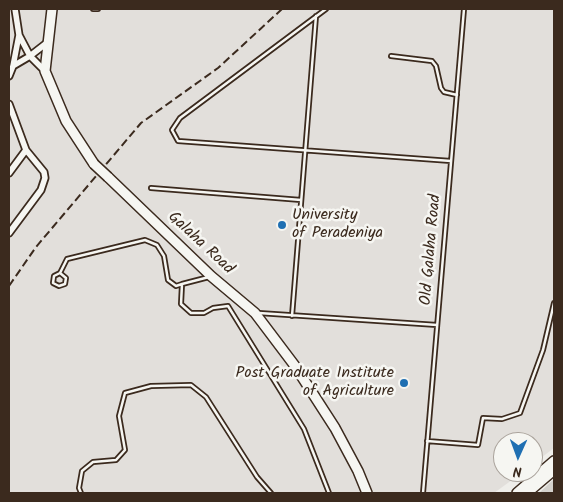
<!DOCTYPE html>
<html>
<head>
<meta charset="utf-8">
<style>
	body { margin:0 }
	#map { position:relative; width:563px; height:502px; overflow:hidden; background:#efeeea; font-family:Kalam,sans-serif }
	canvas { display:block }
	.frame { position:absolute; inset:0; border:10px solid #3b2a1e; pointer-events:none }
	.north { position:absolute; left:493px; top:432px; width:50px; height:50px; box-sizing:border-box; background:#f6f6f2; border:1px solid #aba49d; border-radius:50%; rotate:182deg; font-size:14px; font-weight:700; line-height:20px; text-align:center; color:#3b2a1e }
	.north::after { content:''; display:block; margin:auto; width:18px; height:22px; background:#1f6fb2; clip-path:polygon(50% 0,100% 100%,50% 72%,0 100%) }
</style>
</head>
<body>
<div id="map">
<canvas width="563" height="502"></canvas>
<div class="frame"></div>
<div class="north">N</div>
</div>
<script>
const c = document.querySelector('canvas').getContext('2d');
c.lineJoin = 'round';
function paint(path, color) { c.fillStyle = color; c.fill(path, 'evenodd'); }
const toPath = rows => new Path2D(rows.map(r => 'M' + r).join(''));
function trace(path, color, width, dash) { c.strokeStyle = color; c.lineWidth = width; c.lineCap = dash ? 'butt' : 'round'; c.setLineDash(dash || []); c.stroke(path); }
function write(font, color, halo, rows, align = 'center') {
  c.font = font + ' Kalam,sans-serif'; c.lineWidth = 5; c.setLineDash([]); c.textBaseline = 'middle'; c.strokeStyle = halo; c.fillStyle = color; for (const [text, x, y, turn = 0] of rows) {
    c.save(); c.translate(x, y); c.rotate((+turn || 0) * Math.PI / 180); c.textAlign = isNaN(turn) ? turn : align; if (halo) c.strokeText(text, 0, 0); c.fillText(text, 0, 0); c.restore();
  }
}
paint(toPath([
	[9,9,554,9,554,448,533,464,533,442,503,442,503,472,523,472,494,493,9,493]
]), '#e2dfdb');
paint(toPath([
	[554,479,554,493,539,493]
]), '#d4d1cc');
const service = toPath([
	[93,9,98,9],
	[326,9,180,118,172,130,178,141,451,161],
	[391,56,432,61,436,66,441,88,444,92,457,95],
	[151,188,301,200],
	[60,273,67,259,145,240,157,245,164,256,168,280,176,286,182,284],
	[60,273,66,278,65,284,59,286,53,283,54,276,60,273],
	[209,277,182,284,181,304,191,313,204,313,213,308,228,306,304,429,329,493],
	[259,313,437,325],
	[292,316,316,16],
	[427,441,478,445,483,418,502,419,520,413,543,350,554,303],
	[81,493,79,488,82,471,93,462,116,460,125,450,119,416,125,393,151,386,191,385,206,397,257,477,271,493],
	[423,493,464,9]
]);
const minor = toPath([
	[19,35,30,56,45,71],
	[13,66,19,35,15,9],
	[9,76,13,66,30,56,48,42],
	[9,104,26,150,44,172,45,178,41,190,9,233],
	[9,173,26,150]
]);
const primary = toPath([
	[52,9,45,71,66,121,94,164],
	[108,177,211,276,255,313,295,366,335,428,358,471,367,493]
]);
const trunk = toPath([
	[517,493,554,461],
	[527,493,554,470]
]);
trace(service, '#3b2a1e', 6);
trace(minor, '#3b2a1e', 9);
trace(primary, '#3b2a1e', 12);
trace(trunk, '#3b2a1e', 12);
trace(service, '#f6f6f2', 2.5);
trace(minor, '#f6f6f2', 5.5);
trace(primary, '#f6f6f2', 9);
trace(trunk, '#f6f6f2', 9);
trace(toPath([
	[9,286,36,247,141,123,218,68,282,9]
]), '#3b2a1e', 2, [8, 4]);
const primaryBridge = toPath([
	[94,164,108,177]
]);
trace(primaryBridge, '#3b2a1e', 12, []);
trace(primaryBridge, '#f6f6f2', 9);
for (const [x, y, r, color] of [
	[282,225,5,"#1f6fb2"],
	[404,383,5,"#1f6fb2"]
]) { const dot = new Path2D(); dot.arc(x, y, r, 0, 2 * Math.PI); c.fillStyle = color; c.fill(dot); trace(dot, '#f6f6f2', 2); }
write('16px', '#3b2a1e', '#f6f6f2', [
	["University",292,216],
	["of Peradeniya",292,234],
	["Post Graduate Institute",394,374,"right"],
	["of Agriculture",394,392,"right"]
], 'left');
write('16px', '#3b2a1e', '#f6f6f2', [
	["Galaha Road",200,244,43],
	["Old Galaha Road",432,250,-85]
]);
</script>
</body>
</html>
